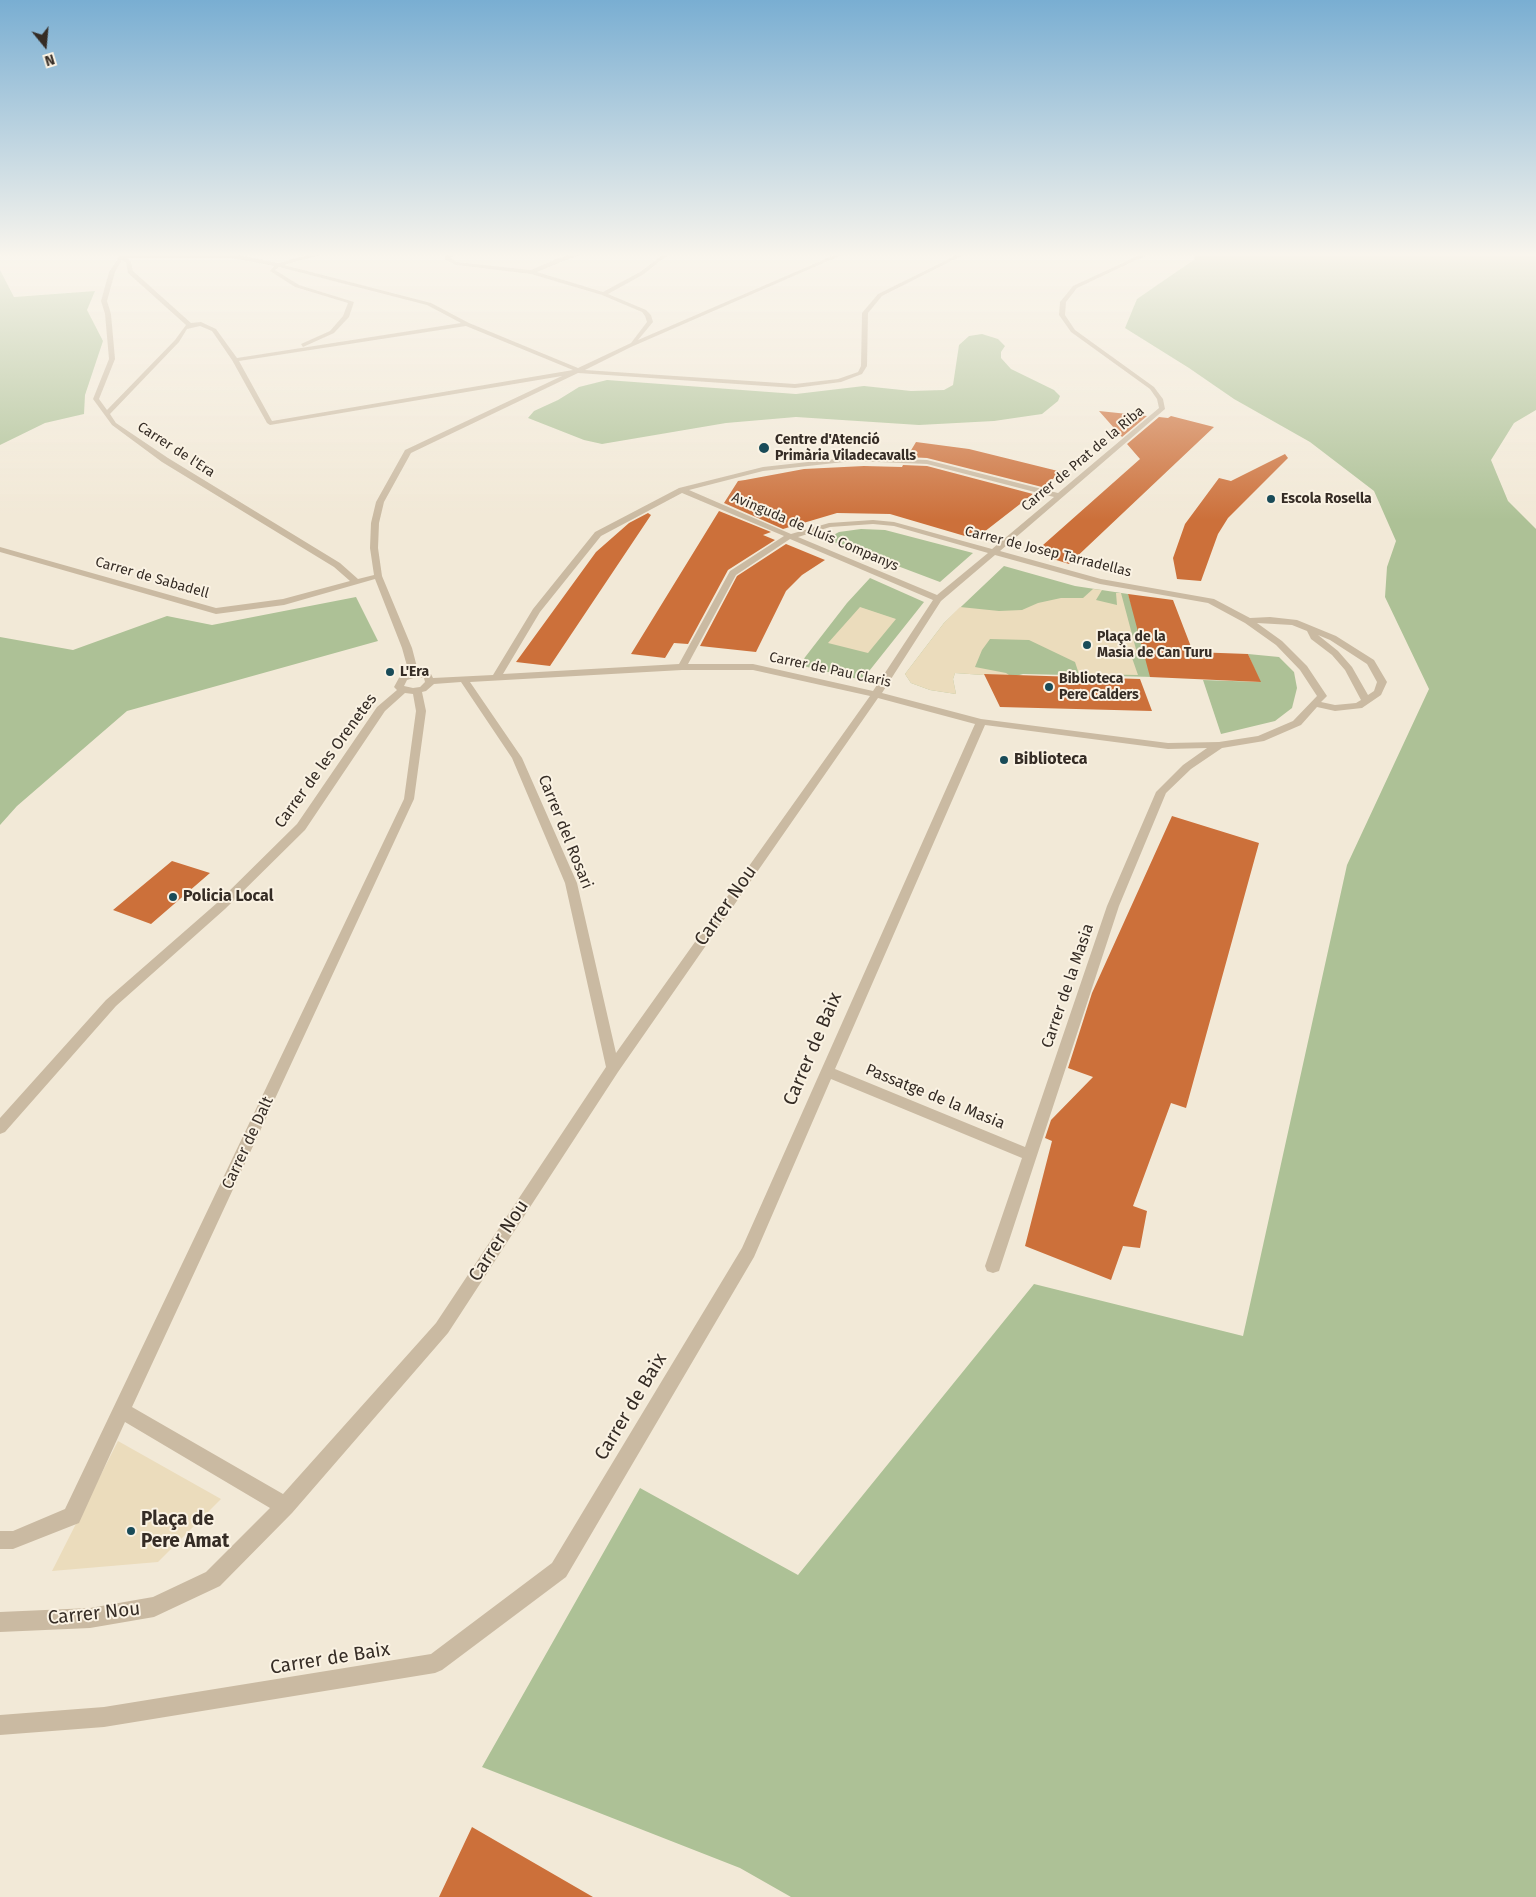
<!DOCTYPE html>
<html>
<head>
<meta charset="utf-8">
<style>
	body { margin:0 }
	#map { position:relative; width:1536px; height:1897px; overflow:hidden; background:#f2e9d7; font-family:"Fira Sans",sans-serif }
	canvas { display:block }
	.north { position:absolute; left:20px; top:20px; width:50px; height:50px; -webkit-text-stroke:4px #faf2e3; paint-order:stroke; rotate:163deg; font-size:14px; font-weight:700; line-height:20px; text-align:center; color:#352c25 }
	.north::after { content:''; display:block; margin:auto; width:18px; height:22px; background:#352c25; clip-path:polygon(50% 0,100% 100%,50% 72%,0 100%) }
</style>
</head>
<body>
<div id="map">
<canvas width="1536" height="1897"></canvas>
<div class="north">N</div>
</div>
<script>
const c = document.querySelector('canvas').getContext('2d');
c.lineJoin = 'round';
function paint(path, color) { c.fillStyle = color; c.fill(path, 'evenodd'); }
const toPath = rows => new Path2D(rows.map(r => 'M' + r).join(''));
function trace(path, color, width, dash) { c.strokeStyle = color; c.lineWidth = width; c.lineCap = dash ? 'butt' : 'round'; c.setLineDash(dash || []); c.stroke(path); }
function write(font, color, halo, rows, align = 'center') {
  c.font = font + ' "Fira Sans",sans-serif'; c.lineWidth = 4; c.setLineDash([]); c.textBaseline = 'middle'; c.strokeStyle = halo; c.fillStyle = color; for (const [text, x, y, turn = 0] of rows) {
    c.save(); c.translate(x, y); c.rotate((+turn || 0) * Math.PI / 180); c.textAlign = isNaN(turn) ? turn : align; if (halo) c.strokeText(text, 0, 0); c.fillText(text, 0, 0); c.restore();
  }
}
paint(toPath([
	[1194,254,1536,254,1536,410,1514,423,1491,460,1508,501,1536,529,1536,1897,791,1897,740,1868,482,1767,640,1488,798,1575,1034,1284,1243,1336,1347,865,1429,689,1385,597,1387,567,1396,541,1374,491,1310,442,1234,399,1189,368,1125,328,1137,299,1195,259],
	[0,270,14,297,95,291,87,310,103,341,85,395,84,414,45,423,0,445],
	[982,334,998,339,1005,346,1001,352,1001,358,1011,369,1054,390,1060,396,1058,401,1042,414,994,421,919,425,796,417,726,423,602,444,584,440,528,418,534,411,558,400,579,387,607,380,796,394,864,386,911,391,944,390,953,385,959,345,969,336],
	[861,529,885,530,973,553,940,582,826,539,839,532],
	[1004,566,1075,586,1128,594,1155,677,1023,674,1012,677,955,673,953,679,956,694,930,690,911,683,905,674,944,623],
	[870,578,924,602,862,680,799,665,847,603],
	[356,597,378,641,127,711,17,806,0,825,0,637,73,650,167,616,212,625],
	[1248,654,1279,657,1294,672,1297,688,1292,708,1275,721,1221,734,1203,680,1260,682]
]), '#adc196');
paint(toPath([
	[1093,589,1102,590,1096,600,1117,605,1116,593,1121,593,1137,653,1131,655,1138,675,1079,674,1075,662,1029,640,990,639,982,650,975,667,1006,673,1012,677,955,673,953,679,956,694,930,690,911,683,905,674,944,623,960,607,999,611,1022,610,1038,603,1061,598,1083,598],
	[860,607,896,619,868,653,828,643],
	[118,1441,221,1499,158,1562,52,1571]
]), '#ebdcbc');
paint(toPath([
	[1099,411,1147,416,1122,437],
	[1171,416,1214,427,1069,564,1034,553,1140,459,1127,444,1159,417,1168,418],
	[916,442,969,449,1062,472,1042,487,927,458,907,457],
	[1285,454,1288,458,1228,518,1218,534,1201,581,1177,579,1173,558,1185,524,1219,478,1231,481],
	[903,465,927,466,1033,494,975,539,890,514,837,513,783,529,724,503,738,481,745,480,804,469,864,466,902,467],
	[719,511,771,532,763,535,775,540,728,570,688,644,674,643,665,658,631,654],
	[648,513,651,515,550,666,516,662,596,552,629,523],
	[786,544,825,560,802,575,786,591,756,652,700,646,737,576],
	[1128,594,1173,600,1193,652,1248,654,1261,682,1150,677],
	[984,674,1140,679,1152,711,1000,707],
	[1172,816,1259,843,1186,1108,1171,1103,1133,1206,1147,1211,1140,1248,1123,1246,1111,1280,1025,1246,1052,1141,1045,1138,1051,1120,1093,1077,1068,1068,1092,993],
	[172,861,210,873,151,924,113,910],
	[472,1827,593,1897,439,1897]
]), '#cc703a');
paint(toPath([
	[116,254,232,254,278,263,313,254,322,254,284,265,431,303,469,323,578,368,631,343,647,322,645,316,642,312,602,295,531,274,456,265,445,260,445,256,455,254,450,258,457,262,531,270,554,260,573,254,581,254,537,272,603,292,640,272,664,254,669,254,644,274,608,294,646,310,651,315,653,322,638,340,837,254,844,254,631,347,585,370,795,384,838,379,858,372,861,366,862,313,878,294,959,254,965,254,882,296,868,313,867,366,862,374,841,382,795,388,578,373,411,453,384,502,379,523,378,548,382,576,412,648,418,671,431,674,433,678,493,675,533,609,595,532,679,488,763,467,853,457,927,460,1058,493,1159,408,1157,399,1150,389,1071,332,1059,315,1060,302,1073,286,1142,254,1149,254,1077,288,1066,302,1065,315,1075,330,1154,387,1163,399,1165,409,1000,551,1101,579,1214,599,1250,618,1270,617,1297,620,1336,636,1374,660,1387,682,1381,695,1362,708,1335,711,1317,707,1301,725,1264,741,1222,748,1191,769,1166,793,1119,906,999,1271,993,1273,987,1271,985,1266,1022,1158,831,1079,754,1257,566,1577,442,1670,435,1673,104,1727,0,1735,0,1715,104,1707,431,1654,552,1563,742,1248,975,724,878,698,618,1072,448,1333,292,1513,220,1586,154,1617,90,1628,0,1632,0,1612,90,1608,153,1597,206,1572,270,1508,125,1422,79,1523,13,1549,0,1549,0,1531,13,1531,65,1509,404,799,416,711,413,694,405,693,385,711,305,830,225,909,116,1006,5,1132,0,1134,0,1118,106,1000,217,903,297,824,377,707,397,690,394,687,400,676,409,673,402,648,375,579,284,605,216,614,0,552,0,547,216,608,283,599,350,581,334,567,162,462,112,425,93,399,109,359,105,314,101,301,109,272,119,257,116,254],
	[127,258,232,258,274,266,270,271,295,287,348,303,343,316,330,331,301,344,303,347,334,333,349,317,354,302,299,285,275,270,279,267,427,305,461,323,237,358,216,329,201,322,191,323,133,271,131,262,127,258],
	[122,260,126,263,128,273,186,325,175,340,107,410,99,399,115,359,111,314,107,301,115,272,122,260],
	[200,326,212,331,232,360,267,423,270,425,562,376,405,450,376,502,371,523,370,548,374,575,358,579,340,563,168,458,116,423,110,414,179,342,187,329,200,326],
	[466,326,573,370,272,421,239,361,466,326],
	[853,461,927,464,1054,497,992,549,894,522,873,520,829,523,791,534,689,490,763,471,853,461],
	[682,493,784,536,730,571,679,664,503,674,540,612,601,536,682,493],
	[873,524,894,526,988,553,937,595,798,537,830,527,873,524],
	[790,539,933,600,873,691,753,664,688,664,736,575,790,539],
	[995,555,1100,584,1208,603,1245,623,1276,645,1300,670,1317,696,1293,721,1258,736,1219,742,1168,743,981,719,882,693,941,601,995,555],
	[1257,623,1292,625,1307,631,1311,639,1332,655,1345,670,1361,700,1356,703,1335,705,1321,702,1327,696,1307,666,1282,641,1257,623],
	[1318,635,1330,640,1367,664,1377,682,1374,691,1368,695,1352,667,1338,651,1318,635],
	[682,670,753,670,870,696,616,1053,577,883,522,758,470,682,682,670],
	[417,677,424,678,425,682,420,687,413,688,404,686,407,680,417,677],
	[461,682,512,758,565,883,606,1067,436,1323,283,1494,132,1407,414,799,426,711,422,692,426,691,434,684,461,682],
	[985,725,1168,749,1207,748,1183,765,1156,792,1107,906,1025,1147,835,1069,985,725]
]), '#cabaa2');
const sky = c.createLinearGradient(0, 0, 0, 520);
sky.addColorStop(0, '#79aed2');
sky.addColorStop(0.49, '#f9f5ed');
sky.addColorStop(1, '#f9f5ed00');
c.fillStyle = sky;
c.fillRect(0, 0, 1536, 520);
for (const [x, y, r, color] of [
	[764,448,6,"#194b58"],
	[1271,499,5,"#194b58"],
	[1087,645,5,"#194b58"],
	[390,672,5,"#194b58"],
	[1049,687,5,"#194b58"],
	[1004,760,5,"#194b58"],
	[173,897,5,"#194b58"],
	[131,1531,5,"#194b58"]
]) { const dot = new Path2D(); dot.arc(x, y, r, 0, 2 * Math.PI); c.fillStyle = color; c.fill(dot); trace(dot, '#faf2e3', 2); }
write('bold 14px', '#352c25', '#faf2e3', [
	["Centre d'Atenció",775,440],
	["Primària Viladecavalls",775,456],
	["Escola Rosella",1281,499],
	["Plaça de la",1097,637],
	["Masia de Can Turu",1097,653],
	["L'Era",400,672],
	["Biblioteca",1059,679],
	["Pere Calders",1059,695]
], 'left');
write('14px', '#352c25', '#faf2e3', [
	["Carrer de l'Era",176,450,33],
	["Carrer de Prat de la Riba",1083,459,-40],
	["Avinguda de Lluís Companys",815,532,23],
	["Carrer de Josep Tarradellas",1048,552,14],
	["Carrer de Sabadell",152,578,16],
	["Carrer de Pau Claris",830,670,12]
]);
write('bold 16px', '#352c25', '#faf2e3', [
	["Biblioteca",1014,760],
	["Policia Local",183,897]
], 'left');
write('16px', '#352c25', '#faf2e3', [
	["Carrer de les Orenetes",326,761,-54],
	["Carrer del Rosari",565,832,68],
	["Carrer de la Masia",1068,986,-71],
	["Passatge de la Masia",935,1097,22],
	["Carrer de Dalt",248,1143,-65]
]);
write('19px', '#352c25', '#faf2e3', [
	["Carrer Nou",726,906,-55],
	["Carrer de Baix",813,1049,-67],
	["Carrer Nou",499,1241,-57],
	["Carrer de Baix",631,1407,-59],
	["Carrer Nou",94,1614,-6],
	["Carrer de Baix",330,1659,-9]
]);
write('bold 19px', '#352c25', '#faf2e3', [
	["Plaça de",141,1520],
	["Pere Amat",141,1542]
], 'left');
</script>
</body>
</html>
